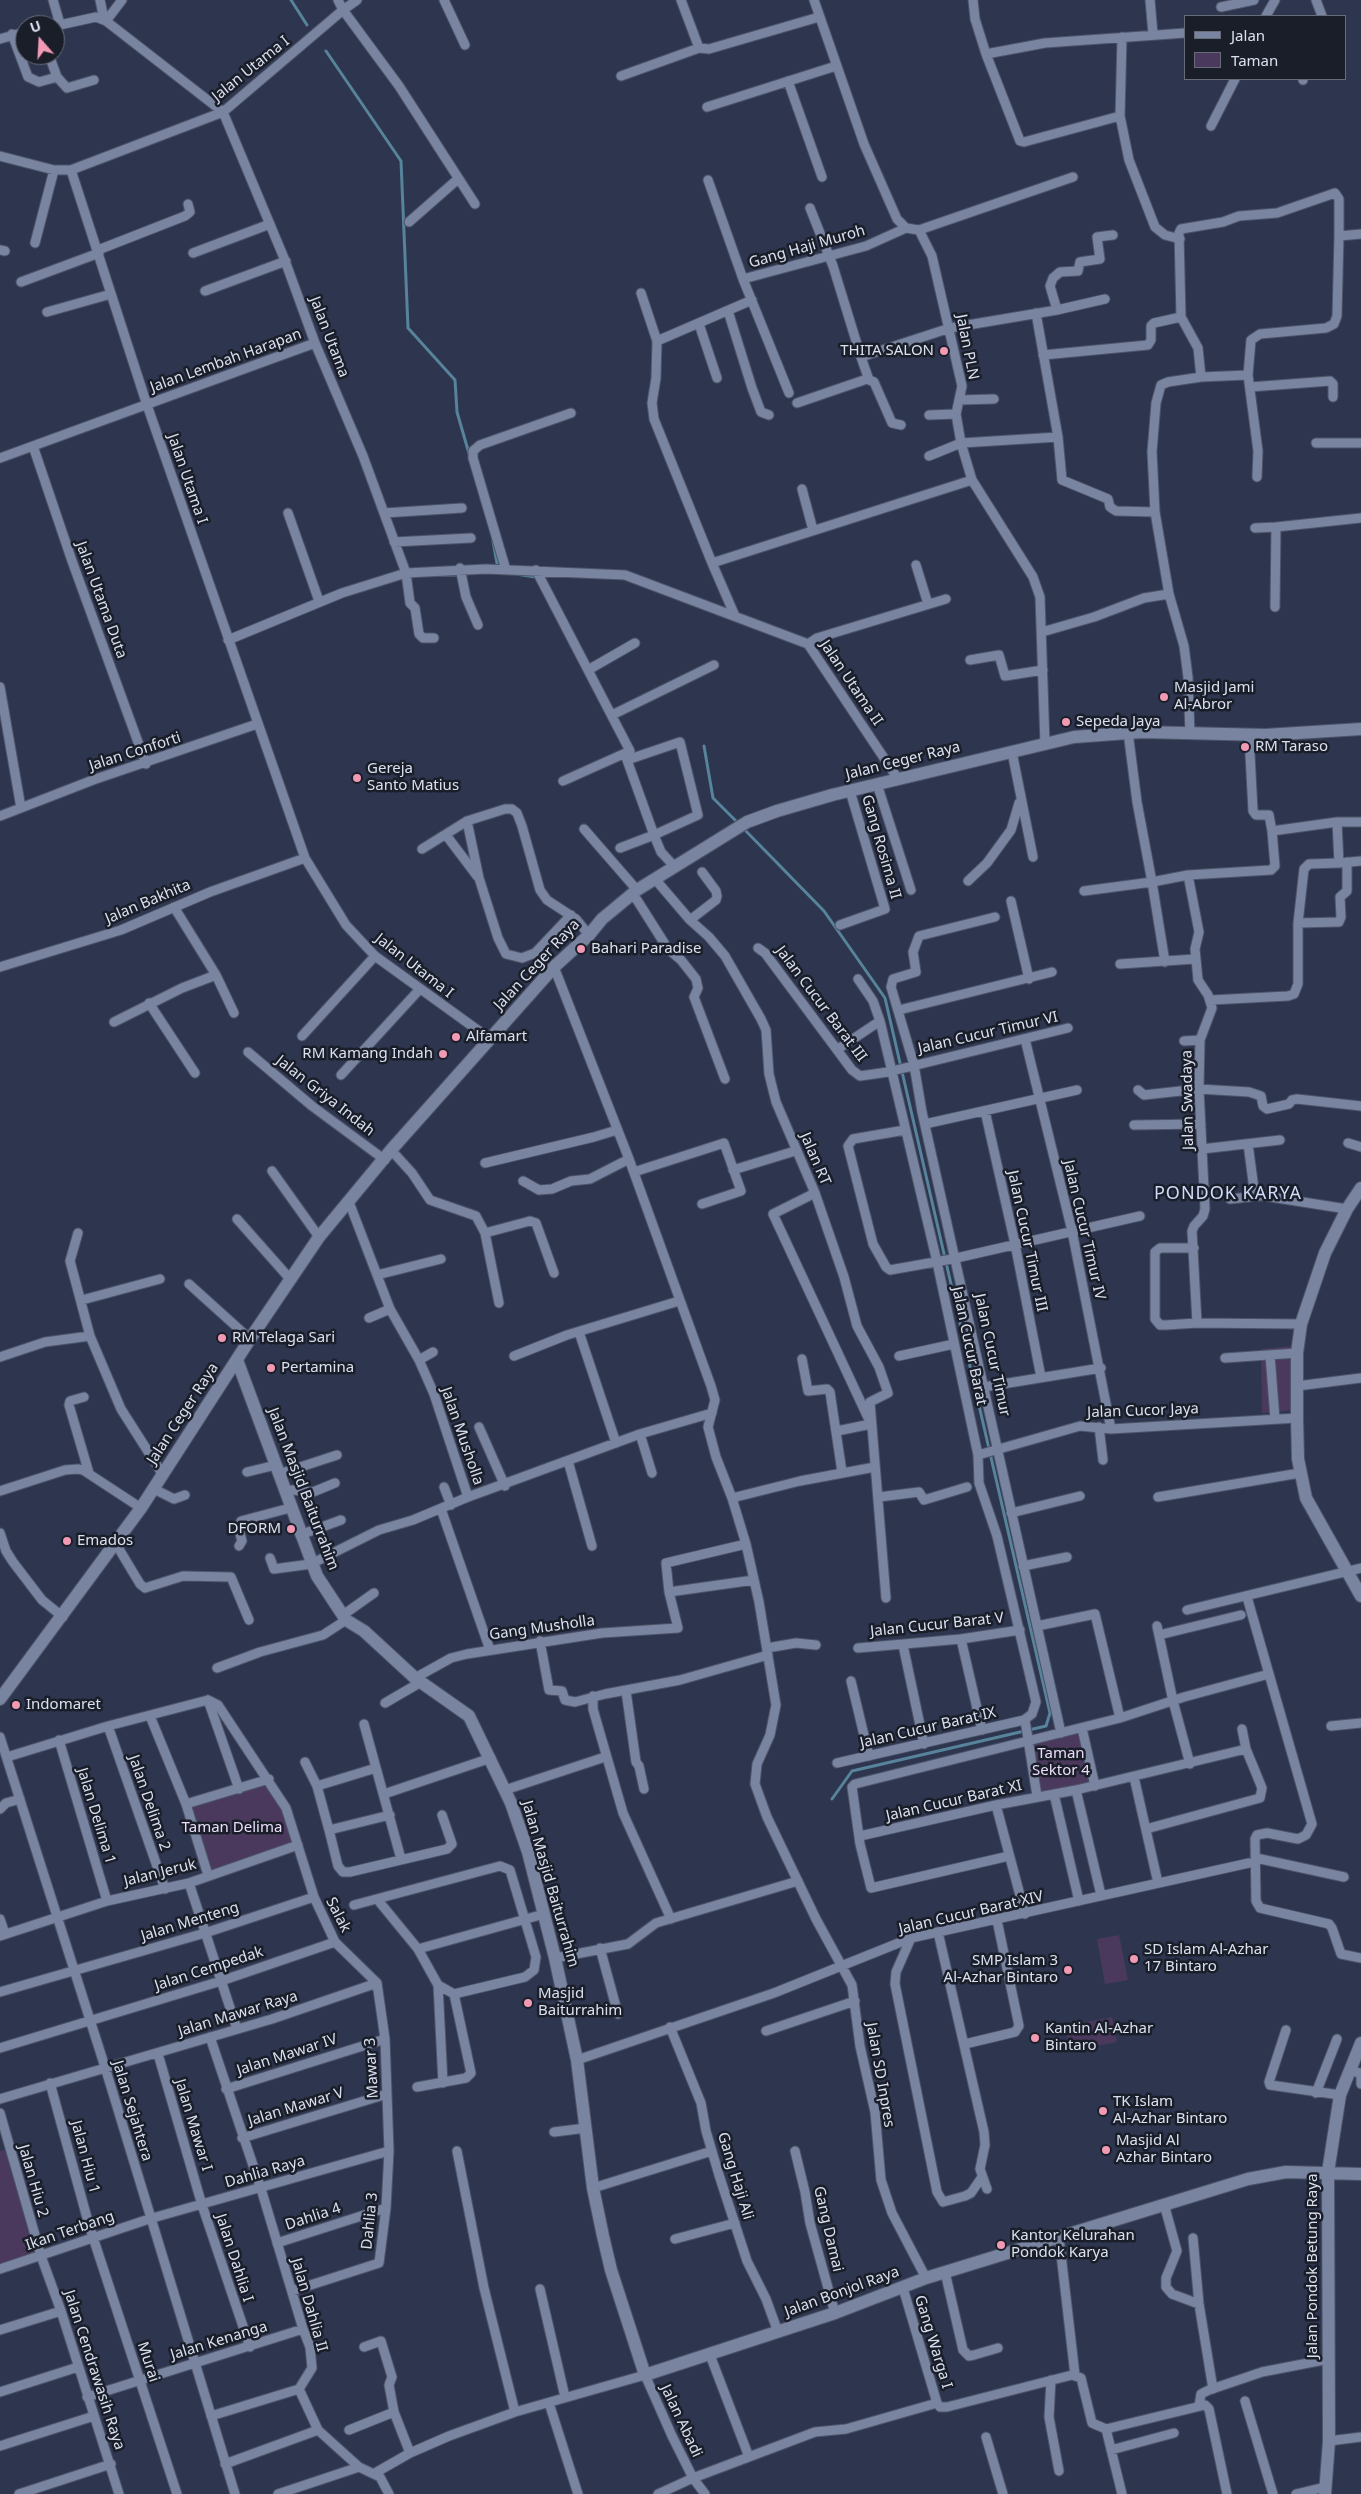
<!DOCTYPE html>
<html>
<head>
<meta charset="utf-8">
<style>
	body { margin:0 }
	#map { position:relative; width:1361px; height:2494px; overflow:hidden; background:#2e364f; font-family:"Noto Sans",sans-serif }
	canvas { display:block }
	.legend { position:absolute; left:1184px; top:15px; width:162px; height:65px; box-sizing:border-box; background:#1a1e29; border:1px solid #676c79; margin:0; padding:6px 9px; list-style:none; font-size:15px; color:#dae0f0 }
	.legend li { display:flex; align-items:center; gap:10px; height:25px }
	.legend b { width:25px; border:1px solid #676c79 }
	.north { position:absolute; left:15px; top:15px; width:50px; height:50px; box-sizing:border-box; background:#1a1e29; border:1px solid #676c79; border-radius:50%; rotate:341deg; font-size:14px; font-weight:700; line-height:20px; text-align:center; color:#dae0f0 }
	.north::after { content:''; display:block; margin:auto; width:18px; height:22px; background:#f19ab4; clip-path:polygon(50% 0,100% 100%,50% 72%,0 100%) }
</style>
</head>
<body>
<div id="map">
<canvas width="1361" height="2494"></canvas>
<ul class="legend">
<li><b style="height:6px;background:#7984a0"></b>Jalan</li>
<li><b style="height:14px;background:#4a395c"></b>Taman</li>
</ul>
<div class="north">U</div>
</div>
<script>
const c = document.querySelector('canvas').getContext('2d');
c.lineJoin = 'round';
function paint(path, color) { c.fillStyle = color; c.fill(path, 'evenodd'); }
const toPath = rows => new Path2D(rows.map(r => 'M' + r).join(''));
function trace(path, color, width, dash) { c.strokeStyle = color; c.lineWidth = width; c.lineCap = dash ? 'butt' : 'round'; c.setLineDash(dash || []); c.stroke(path); }
function write(font, color, halo, rows, align = 'center') {
  c.font = font + ' "Noto Sans",sans-serif'; c.lineWidth = 5; c.setLineDash([]); c.textBaseline = 'middle'; c.strokeStyle = halo; c.fillStyle = color; for (const [text, x, y, turn = 0] of rows) {
    c.save(); c.translate(x, y); c.rotate((+turn || 0) * Math.PI / 180); c.textAlign = isNaN(turn) ? turn : align; if (halo) c.strokeText(text, 0, 0); c.fillText(text, 0, 0); c.restore();
  }
}
paint(toPath([
	[1293,1346,1293,1410,1262,1413,1261,1349],
	[1080,1728,1094,1787,1041,1799,1029,1739],
	[269,1779,298,1845,208,1875,186,1804],
	[1119,1935,1128,1980,1105,1984,1097,1939],
	[1112,2017,1117,2042,1070,2051,1065,2026],
	[10,2148,41,2256,0,2269,0,2151]
]), '#4a395c');
trace(toPath([
	[291,0,307,25],
	[326,51,401,161,408,328,455,380,457,412,470,457],
	[493,541,498,569],
	[516,574,535,577],
	[704,746,713,798,739,824],
	[743,828,824,911,885,998,1050,1713,1046,1726,852,1771,832,1799]
]), '#57839b', 3);
const street = toPath([
	[53,0,60,24],
	[100,0,104,19],
	[338,0,343,10,399,86,475,204],
	[444,0,465,45],
	[681,0,699,48],
	[814,0,864,144,897,219,906,228,919,230,932,256,962,386,956,414,961,443,972,480,1033,577,1040,597,1045,744],
	[973,0,975,19,986,54,1020,141,1024,142,1120,116,1129,160,1155,227,1165,235,1180,239],
	[1150,0,1153,34],
	[1316,0,1322,16],
	[1221,7,1254,0],
	[1266,16,1275,0],
	[106,21,223,112,284,258,315,343,363,456,406,573,410,603,415,608,419,634,423,638,434,638],
	[55,26,96,17,106,21,122,0],
	[12,34,28,77,39,82,57,77],
	[0,39,25,32],
	[699,48,709,49,819,17],
	[986,54,1045,43,1185,33],
	[49,55,57,77,67,88,94,80],
	[621,76,699,48],
	[1303,80,1303,79],
	[788,81,822,177],
	[707,107,836,66],
	[1120,116,1122,37],
	[1211,126,1235,79],
	[0,156,54,170,71,170,223,112,343,10,357,0],
	[71,170,147,405,305,858,346,925,375,956,490,1039],
	[708,180,743,279,789,393],
	[810,208,833,266,861,357,950,328,1057,310,1105,299],
	[409,222,458,179],
	[919,230,1073,177],
	[1339,236,1361,234],
	[35,243,54,170],
	[0,250,5,251],
	[98,250,185,216,190,212,188,204],
	[193,253,270,224],
	[743,279,866,246,906,228],
	[21,282,99,253],
	[205,291,286,261],
	[641,293,657,341,656,378,652,403,654,419,712,563,972,480],
	[1057,310,1050,286,1053,278,1060,272,1078,271,1080,262,1100,259,1097,237,1113,235],
	[728,311,752,388,761,412,769,415],
	[47,312,111,294],
	[1036,313,1058,437,1062,480,1108,499,1110,507,1116,511,1155,512],
	[699,324,717,378],
	[657,341,752,300],
	[1043,355,1148,345,1151,340,1151,326,1154,323,1181,317],
	[861,357,869,380],
	[1201,377,1198,348,1181,317,1179,233,1181,229,1223,222,1239,216,1277,213,1335,193,1339,199,1339,236,1337,316,1334,324,1326,328,1260,334,1251,340,1248,375,1258,451,1257,477],
	[1250,387,1330,381,1333,384,1333,397],
	[959,400,994,399],
	[797,403,867,379,874,382,892,423,901,425],
	[929,415,956,414],
	[1316,443,1361,443],
	[33,446,72,561,146,764],
	[929,456,961,443,1058,437],
	[0,458,315,343],
	[802,489,813,530],
	[288,513,319,601],
	[384,513,462,508],
	[1276,527,1361,518],
	[1255,528,1276,527,1275,607],
	[394,542,471,538],
	[712,563,735,616],
	[916,565,928,604],
	[460,568,466,597,478,625],
	[506,570,473,458,473,451,480,445,571,413],
	[536,570,630,751,563,781],
	[1042,632,1094,617,1144,598,1169,594],
	[228,640,342,593,406,573,486,569,625,575,808,644,898,779],
	[808,644,817,638,946,599],
	[970,660,999,655,1005,676,1043,670],
	[588,670,635,643],
	[0,687,21,808],
	[612,715,714,665],
	[1128,732,1137,802,1152,882,1188,875,1199,932,1195,949,1198,980,1208,995,1212,1008,1200,1040,1199,1089,1205,1209,1203,1216,1194,1226,1192,1231,1197,1323,1301,1324],
	[1190,734,1188,677,1184,646,1169,594,1155,512,1152,452,1156,403,1161,385,1168,382,1201,377,1248,375],
	[1249,735,1253,811,1256,815,1269,815,1272,831],
	[1012,752,1033,857],
	[877,784,911,890],
	[0,816,93,780,257,724],
	[467,821,479,878,498,938,506,954,522,958,535,953,571,915],
	[1337,822,1361,822],
	[584,829,637,890],
	[446,835,477,876],
	[620,848,654,835,698,815,680,742,627,760,654,835,661,852,674,866],
	[422,849,467,821,505,809,512,809,517,813,522,826,540,890,547,900,576,919,589,935],
	[1188,875,1271,870,1275,866,1272,831,1337,822,1339,863,1361,861],
	[655,879,690,920,709,937,725,956,761,1019,766,1030,769,1074,776,1102,815,1193,844,1277,857,1326,879,1367,888,1393,870,1402,886,1598],
	[968,881,987,863,1011,830,1019,803],
	[1084,891,1152,882,1165,962],
	[632,896,637,900,668,949,681,960,696,979,698,988,694,997,725,1079],
	[1011,901,1029,979],
	[174,907,216,975,234,1013],
	[995,917,919,936,913,952,916,972,893,979,891,987,914,1065,922,1112,1061,1733],
	[690,920,716,900,717,896,716,891,702,872],
	[1298,923,1339,922,1341,917,1340,897,1347,891,1347,862],
	[840,925,885,909,850,791],
	[758,948,765,953,852,1070,860,1076,888,1072,1068,1028],
	[1120,964,1195,959],
	[0,967,121,930,210,892,305,858],
	[554,967,629,1159,711,1386,715,1400,708,1427,716,1457,732,1498,746,1544,759,1602,776,1705,770,1735,757,1764,755,1784,767,1817,816,1919,852,1985,860,2046,875,2112,881,2180,892,2213,926,2278],
	[1211,1000,1288,996,1294,994,1298,984,1298,923,1304,869,1309,864,1339,863],
	[149,1003,195,1073],
	[899,1010,1052,972],
	[114,1022,182,988,216,975],
	[302,1036,375,956],
	[1025,1039,1072,1231,1111,1429],
	[1184,1041,1200,1040],
	[838,1049,880,1021],
	[248,1052,312,1106,385,1160],
	[341,1075,419,990],
	[1138,1090,1144,1095,1199,1089,1249,1092,1261,1096,1263,1106,1267,1109,1289,1104,1292,1100,1297,1099,1361,1106],
	[985,1111,1015,1244,1041,1377],
	[925,1124,1077,1090],
	[1134,1125,1201,1124],
	[905,1130,853,1139,848,1146,873,1244,886,1267,890,1270,952,1259,1140,1216],
	[1348,1143,1361,1147],
	[1248,1144,1254,1189,1258,1195,1347,1209],
	[1202,1149,1280,1140],
	[391,1150,412,1173,430,1200,476,1216,485,1233,530,1221,536,1223,554,1273],
	[485,1163,594,1137,617,1130],
	[733,1170,795,1151],
	[272,1171,319,1237],
	[634,1172,724,1143,741,1191,702,1204],
	[523,1181,539,1190,552,1189,571,1181,590,1179,629,1159],
	[815,1193,773,1214,871,1424,837,1431],
	[1230,1199,1259,1196],
	[349,1202,390,1309,419,1360,434,1394,468,1497],
	[237,1219,291,1280],
	[78,1233,70,1261,90,1336,121,1409,163,1475],
	[485,1233,499,1303],
	[1194,1248,1160,1248,1155,1252,1155,1319,1160,1325,1166,1325,1197,1323],
	[377,1275,441,1259],
	[189,1284,250,1339],
	[82,1300,160,1279],
	[369,1318,390,1309],
	[579,1332,616,1443],
	[1270,1355,1275,1419],
	[514,1356,567,1335,679,1301],
	[899,1356,954,1344],
	[0,1357,45,1342,90,1336],
	[1225,1358,1297,1353],
	[802,1359,808,1391,827,1389,830,1392,842,1472],
	[419,1360,433,1352],
	[1297,1386,1361,1378],
	[984,1387,1101,1368],
	[84,1397,70,1401,69,1405,89,1473],
	[479,1427,505,1486],
	[1099,1427,1103,1460],
	[640,1434,652,1473],
	[978,1455,1080,1426,1111,1429,1297,1418],
	[568,1461,592,1546],
	[247,1472,276,1465],
	[279,1474,337,1455],
	[444,1487,451,1505],
	[154,1489,174,1499,185,1495],
	[0,1491,65,1470,78,1469,83,1470,141,1508],
	[285,1492,292,1490,313,1492,335,1483],
	[879,1497,919,1492,924,1500,967,1487],
	[1158,1497,1300,1473],
	[732,1498,800,1481,875,1467],
	[441,1509,490,1650],
	[1011,1513,1080,1496],
	[0,1533,6,1551,13,1562,42,1600,63,1617],
	[300,1535,341,1520],
	[116,1544,140,1584,145,1588,183,1576,231,1577,249,1620],
	[239,1546,242,1541,239,1530,241,1521,290,1508],
	[270,1558,274,1569,311,1564,379,1530,413,1520,468,1497,640,1434,712,1413],
	[1023,1566,1067,1557],
	[669,1592,666,1563,746,1544],
	[1187,1610,1361,1568],
	[343,1615,374,1593],
	[1037,1626,1095,1614,1120,1718],
	[1157,1626,1173,1701,1190,1764],
	[1159,1635,1241,1615],
	[961,1639,982,1730],
	[540,1641,549,1690,562,1691,565,1700,575,1702,605,1694,680,1680,768,1655],
	[903,1645,924,1744],
	[767,1648,796,1643,816,1645],
	[858,1648,961,1639,1020,1630],
	[217,1668,260,1652,323,1635,346,1620],
	[1269,1674,1312,1824,1306,1835,1298,1839,1267,1833,1257,1835,1255,1839,1256,1901,1260,1908,1329,1924,1332,1928,1341,1954,1361,1958],
	[415,1678,451,1658,467,1654,602,1633,678,1628,669,1592,754,1580],
	[851,1681,869,1756],
	[626,1691,636,1762,639,1766,644,1789],
	[593,1696,593,1709,623,1813,671,1919],
	[208,1700,218,1705,286,1808,314,1897,335,1942,377,1983],
	[208,1700,239,1789],
	[385,1703,421,1682],
	[150,1716,186,1804,208,1875],
	[1025,1720,1037,1796],
	[364,1724,401,1859],
	[108,1726,165,1889],
	[1331,1726,1361,1723],
	[1082,1728,1095,1786],
	[0,1737,105,2067,235,2494],
	[59,1740,107,1901],
	[7,1757,108,1726,208,1700],
	[305,1762,317,1786],
	[837,1763,1024,1720,1032,1714,1036,1702,997,1536,979,1483,978,1455,937,1262,880,1021,873,1001,858,979],
	[1134,1777,1158,1883],
	[505,1790,605,1757],
	[1076,1790,1101,1895],
	[384,1794,491,1758],
	[1054,1794,1079,1901],
	[186,1804,269,1779],
	[996,1805,1025,1914],
	[0,1809,6,1803,20,1799],
	[390,1815,329,1830,338,1866,343,1872,350,1872,447,1849,452,1844,442,1815],
	[1146,1829,1260,1798,1262,1788,1246,1749,1242,1729],
	[329,1830,317,1786,376,1768],
	[860,1836,996,1805,1076,1790,1246,1749],
	[1009,1856,871,1888,860,1844,852,1787,855,1784,1120,1718,1184,1697,1269,1674,1247,1597],
	[1256,1858,1344,1877],
	[189,1883,237,2029],
	[377,1899,418,1949,438,1985,443,2083],
	[354,1905,500,1866,510,1870,536,1957,534,1970,525,1977,454,1994,438,1985],
	[0,1919,5,1934],
	[938,1932,984,2132,985,2145,980,2169,987,2189],
	[0,1936,107,1901,189,1883,298,1845],
	[911,1938,896,1972,895,1984,937,2192,943,2202,965,2196,971,2193,982,2177],
	[600,1948,618,2014],
	[418,1949,544,1914],
	[555,1958,628,1944,656,1923,798,1881],
	[0,1992,205,1933,314,1897],
	[670,2027,701,2103,706,2131,719,2175,747,2261,766,2299,778,2332],
	[1286,2030,1269,2082,1270,2085,1340,2095],
	[766,2031,855,2001],
	[210,2037,262,2192,303,2329,310,2347,312,2368,299,2389],
	[965,2044,1015,2032,1019,2026,997,1920],
	[0,2048,221,1981,335,1942],
	[158,2054,202,2205,250,2347],
	[577,2060,774,1993,911,1938,1249,1863],
	[1350,2071,1361,2073],
	[1361,2078,1361,2084],
	[50,2083,89,2225,177,2494],
	[417,2087,466,2078,471,2073,454,1994],
	[226,2089,385,2039],
	[1316,2093,1337,2039],
	[0,2099,272,2019,377,1983],
	[0,2113,41,2256,61,2311,119,2494],
	[554,2132,586,2128],
	[242,2138,387,2094],
	[457,2151,484,2288,515,2412],
	[795,2151,805,2192,810,2223,835,2313],
	[593,2188,712,2151],
	[1164,2204,1177,2251,1166,2278,1166,2287,1172,2294,1199,2304],
	[1059,2237,1075,2375],
	[1193,2238,1199,2304,1213,2389],
	[675,2239,735,2223],
	[277,2243,386,2208],
	[0,2269,149,2219,389,2151],
	[945,2272,963,2350,969,2356,974,2355,998,2348],
	[903,2288,937,2403],
	[540,2289,565,2397],
	[292,2291,379,2263,386,2208,389,2151,385,2039,377,1983],
	[0,2330,61,2311],
	[364,2347,381,2341,392,2377,389,2385,394,2412,410,2453],
	[710,2355,749,2457],
	[1051,2380,1049,2417,1059,2471],
	[299,2389,318,2430,359,2467,380,2477,389,2494],
	[0,2392,78,2367],
	[87,2397,303,2329],
	[1245,2401,1273,2494],
	[549,2403,578,2494],
	[1199,2406,1201,2394,1209,2390,1262,2372,1329,2359],
	[211,2416,299,2389],
	[1106,2429,1205,2405,1209,2409,1227,2494],
	[349,2430,394,2412],
	[986,2437,1003,2494],
	[1329,2441,1361,2437],
	[0,2446,94,2416],
	[1111,2450,1174,2433],
	[225,2464,318,2430],
	[375,2473,410,2453,449,2436,515,2412,645,2375,672,2436,693,2478,705,2494],
	[19,2494,111,2464],
	[278,2494,359,2467],
	[658,2494,693,2478,815,2432,846,2429,937,2403,940,2407,947,2407,1072,2375,1081,2378,1092,2423,1106,2429,1122,2494],
	[1296,2494,1325,2487]
]);
const secondary = toPath([
	[1361,1188,1347,1209,1325,1253,1301,1324,1297,1353,1297,1418,1298,1459,1306,1498,1361,1596],
	[237,1360,317,1576,346,1620,364,1631,415,1678,469,1716,511,1803,528,1852,555,1958,577,2060,593,2188,603,2236,611,2270,645,2375,835,2313,926,2278,1248,2179,1286,2172,1361,2174],
	[0,1699,141,1508,250,1339,319,1237,391,1150,554,967,589,935,602,919,637,890,747,822,777,811,832,795,1074,737,1142,732,1265,735,1361,729],
	[1325,2494,1329,2441,1328,2172,1340,2095,1361,2043]
]);
trace(street, '#4d5469', 11);
trace(secondary, '#4d5469', 14);
trace(street, '#7984a0', 9);
trace(secondary, '#7984a0', 12);
for (const [x, y, r, color] of [
	[944,351,5,"#f19ab4"],
	[1164,697,5,"#f19ab4"],
	[1066,722,5,"#f19ab4"],
	[1245,747,5,"#f19ab4"],
	[357,778,5,"#f19ab4"],
	[581,949,5,"#f19ab4"],
	[456,1037,5,"#f19ab4"],
	[443,1054,5,"#f19ab4"],
	[222,1338,5,"#f19ab4"],
	[271,1368,5,"#f19ab4"],
	[291,1529,5,"#f19ab4"],
	[67,1541,5,"#f19ab4"],
	[16,1705,5,"#f19ab4"],
	[1134,1959,5,"#f19ab4"],
	[1068,1970,5,"#f19ab4"],
	[528,2003,5,"#f19ab4"],
	[1035,2038,5,"#f19ab4"],
	[1103,2111,5,"#f19ab4"],
	[1106,2150,5,"#f19ab4"],
	[1001,2245,5,"#f19ab4"]
]) { const dot = new Path2D(); dot.arc(x, y, r, 0, 2 * Math.PI); c.fillStyle = color; c.fill(dot); trace(dot, '#1a1e29', 2); }
write('15px', '#dae0f0', '#1a1e29', [
	["Jalan Utama I",251,69,-39],
	["Gang Haji Muroh",807,247,-16],
	["Jalan Utama",329,337,69],
	["Jalan PLN",967,347,79],
	["Jalan Lembah Harapan",226,361,-20],
	["Jalan Utama I",187,479,71],
	["Jalan Utama Duta",101,600,70],
	["Jalan Utama II",851,683,56],
	["Jalan Conforti",135,752,-18],
	["Jalan Ceger Raya",903,761,-14],
	["Gang Rosima II",881,847,74],
	["Jalan Bakhita",148,902,-23],
	["Jalan Ceger Raya",537,965,-47],
	["Jalan Utama I",414,966,38],
	["Jalan Cucur Barat III",821,1004,53],
	["Jalan Cucur Timur VI",988,1033,-13],
	["Jalan Griya Indah",325,1096,38],
	["Jalan Swadaya",1188,1100,-91],
	["Jalan RT",815,1159,67],
	["Jalan Cucur Timur IV",1084,1230,77],
	["Jalan Cucur Timur III",1027,1241,78],
	["Jalan Cucur Barat",969,1346,78],
	["Jalan Cucur Timur",992,1355,78],
	["Jalan Cucor Jaya",1143,1411,-2],
	["Jalan Ceger Raya",183,1414,-57],
	["Jalan Musholla",462,1436,71],
	["Jalan Masjid Baiturrahim",303,1489,69],
	["Jalan Cucur Barat V",937,1625,-6],
	["Gang Musholla",542,1628,-8],
	["Jalan Cucur Barat IX",928,1728,-13],
	["Jalan Cucur Barat XI",954,1801,-13],
	["Jalan Delima 2",149,1803,71],
	["Jalan Delima 1",96,1816,73],
	["Jalan Jeruk",160,1873,-14],
	["Jalan Masjid Baiturrahim",550,1884,74],
	["Jalan Cucur Barat XIV",971,1913,-13],
	["Salak",338,1915,63],
	["Jalan Menteng",190,1922,-17],
	["Jalan Cempedak",209,1969,-18],
	["Jalan Mawar Raya",238,2014,-17],
	["Jalan Mawar IV",287,2055,-18],
	["Mawar 3",372,2068,-93],
	["Jalan SD Inpres",880,2075,80],
	["Jalan Mawar V",296,2107,-17],
	["Jalan Sejahtera",132,2111,73],
	["Jalan Mawar I",193,2125,73],
	["Jalan Hiu 1",85,2157,75],
	["Dahlia Raya",265,2172,-16],
	["Gang Haji Ali",735,2176,73],
	["Jalan Hiu 2",33,2181,74],
	["Dahlia 4",313,2217,-18],
	["Dahlia 3",370,2221,-84],
	["Gang Damai",828,2229,77],
	["Ikan Terbang",70,2231,-19],
	["Jalan Dahlia I",234,2258,72],
	["Jalan Pondok Betung Raya",1313,2266,-90],
	["Jalan Bonjol Raya",842,2292,-20],
	["Jalan Dahlia II",309,2305,74],
	["Jalan Kenanga",219,2341,-17],
	["Gang Warga I",933,2342,73],
	["Murai",148,2362,72],
	["Jalan Cendrawasih Raya",94,2370,72],
	["Jalan Abadi",681,2421,65]
]);
write('15px', '#dae0f0', '#1a1e29', [
	["THITA SALON",934,351,"right"],
	["Masjid Jami",1174,688],
	["Al-Abror",1174,705],
	["Sepeda Jaya",1076,722],
	["RM Taraso",1255,747],
	["Gereja",367,769],
	["Santo Matius",367,786],
	["Bahari Paradise",591,949],
	["Alfamart",466,1037],
	["RM Kamang Indah",433,1054,"right"],
	["RM Telaga Sari",232,1338],
	["Pertamina",281,1368],
	["DFORM",281,1529,"right"],
	["Emados",77,1541],
	["Indomaret",26,1705],
	["SD Islam Al-Azhar",1144,1950],
	["17 Bintaro",1144,1967],
	["SMP Islam 3",1058,1961,"right"],
	["Al-Azhar Bintaro",1058,1978,"right"],
	["Masjid",538,1994],
	["Baiturrahim",538,2011],
	["Kantin Al-Azhar",1045,2029],
	["Bintaro",1045,2046],
	["TK Islam",1113,2102],
	["Al-Azhar Bintaro",1113,2119],
	["Masjid Al",1116,2141],
	["Azhar Bintaro",1116,2158],
	["Kantor Kelurahan",1011,2236],
	["Pondok Karya",1011,2253]
], 'left');
write('15px', '#eaddfa', '#1a1e29', [
	["Taman",1061,1754],
	["Sektor 4",1061,1771],
	["Taman Delima",232,1828]
]);
c.letterSpacing = '1px';
write('18px', '#cfdbfa', '#1a1e29', [
	["PONDOK KARYA",1228,1194]
]);
c.letterSpacing = '0px';
</script>
</body>
</html>
